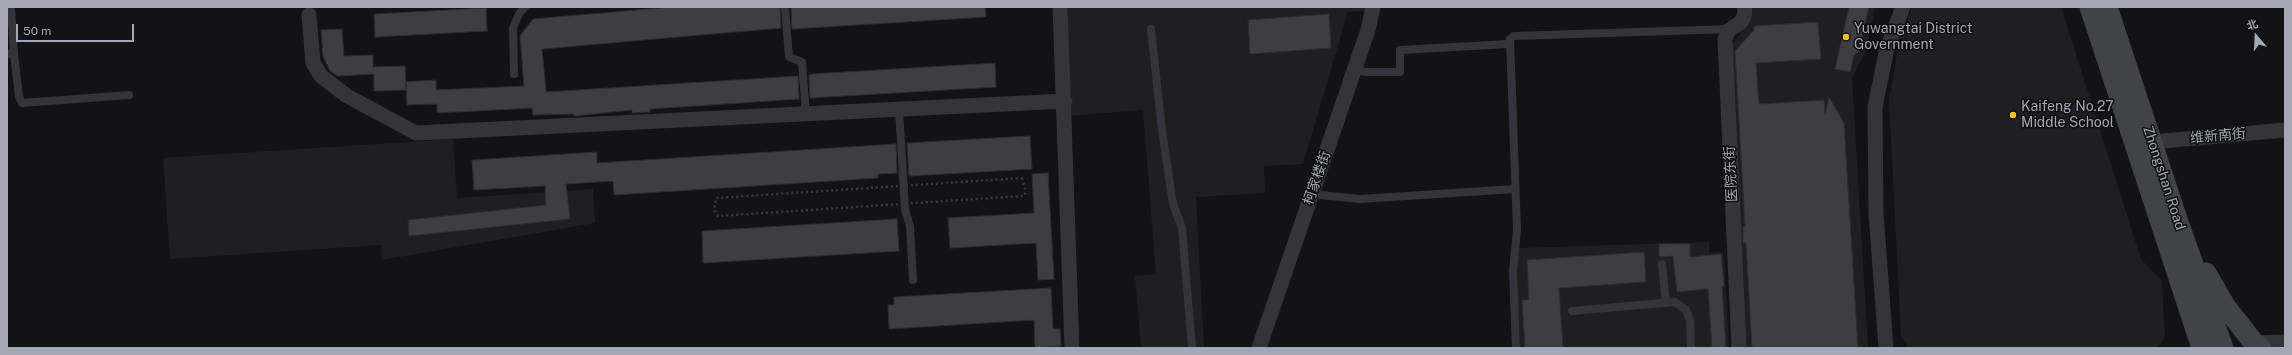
<!DOCTYPE html>
<html>
<head>
<meta charset="utf-8">
<style>
	body { margin:0 }
	#map { position:relative; width:2292px; height:355px; overflow:hidden; background:#131315; font-family:"Public Sans","Noto Sans SC",sans-serif }
	canvas { display:block }
	.frame { position:absolute; inset:0; border:8px solid #a4a8b6; pointer-events:none }
	.north { position:absolute; left:2236px; top:16px; width:40px; height:40px; -webkit-text-stroke:3px #0e0e10; paint-order:stroke; rotate:341deg; font-size:11px; font-weight:700; line-height:16px; text-align:center; color:#a4a8b6 }
	.north::after { content:''; display:block; margin:auto; width:14px; height:18px; background:#a4a8b6; clip-path:polygon(50% 0,100% 100%,50% 72%,0 100%) }
	.scale { position:absolute; left:16px; top:24px; width:118px; height:18px; box-sizing:border-box; border:2px solid #a4a8b6; border-top:0; padding-left:5px; font-size:12px; line-height:14px; white-space:nowrap; color:#a4a8b6; -webkit-text-stroke:3px #0e0e10; paint-order:stroke }
</style>
</head>
<body>
<div id="map">
<canvas width="2292" height="355"></canvas>
<div class="frame"></div>
<div class="north">北</div>
<div class="scale">50 m</div>
</div>
<script>
const c = document.querySelector('canvas').getContext('2d');
c.lineJoin = 'round';
function paint(path, color) { c.fillStyle = color; c.fill(path, 'evenodd'); }
const toPath = rows => new Path2D(rows.map(r => 'M' + r).join(''));
function trace(path, color, width, dash) { c.strokeStyle = color; c.lineWidth = width; c.lineCap = dash ? 'butt' : 'round'; c.setLineDash(dash || []); c.stroke(path); }
function write(font, color, halo, rows, align = 'center') {
  c.font = font + ' "Public Sans","Noto Sans SC",sans-serif'; c.lineWidth = 3; c.setLineDash([]); c.textBaseline = 'middle'; c.strokeStyle = halo; c.fillStyle = color; for (const [text, x, y, turn = 0] of rows) {
    c.save(); c.translate(x, y); c.rotate((+turn || 0) * Math.PI / 180); c.textAlign = isNaN(turn) ? turn : align; if (halo) c.strokeText(text, 0, 0); c.fillText(text, 0, 0); c.restore();
  }
}
paint(toPath([
	[1064,7,1366,7,1366,11,1348,12,1303,164,1264,166,1265,193,1196,197,1204,348,1141,348,1135,276,1156,274,1143,110,1068,116],
	[1748,7,1875,7,1866,51,1852,78,1868,348,1746,348,1728,50,1749,23],
	[1912,7,2061,7,2141,259,2162,281,2165,338,2157,348,1908,347,1901,335,1889,101,1898,48],
	[453,139,457,198,593,189,595,223,382,260,381,245,170,259,163,158],
	[1709,242,1709,253,1724,252,1729,348,1520,348,1516,272,1518,248]
]), '#1f1f22');
const building = toPath([
	[671,7,780,7,781,28,542,49,546,92,798,76,799,99,650,109,650,112,632,113,632,110,574,116,573,114,533,115,532,108,437,113,437,104,407,105,406,82,436,80,436,90,524,86,520,36,533,19,671,7],
	[791,7,985,7,986,17,792,29,791,7],
	[1849,7,1869,7,1858,52,1854,55,1850,72,1835,69,1849,7],
	[486,8,487,31,375,37,374,14,486,8],
	[1329,14,1331,48,1250,54,1248,20,1329,14],
	[1818,22,1821,59,1756,63,1759,104,1824,100,1825,115,1829,97,1844,123,1858,348,1752,348,1746,243,1743,243,1743,227,1745,226,1735,51,1754,30,1754,26,1818,22],
	[342,29,344,56,373,55,373,67,405,66,406,90,374,91,374,74,338,76,330,71,323,56,321,30,342,29],
	[995,63,996,87,810,98,809,75,812,74,995,63],
	[1030,136,1032,169,909,176,907,143,1030,136],
	[896,144,897,173,878,174,878,178,614,195,613,181,566,184,570,219,409,236,408,220,546,205,545,186,474,190,472,160,597,152,597,163,896,144],
	[1048,173,1054,279,1038,280,1036,243,950,248,948,218,1034,213,1032,174,1048,173],
	[897,219,899,251,703,263,702,231,897,219],
	[1659,244,1690,244,1690,257,1721,254,1724,287,1722,287,1726,348,1712,348,1708,289,1677,292,1673,256,1659,257,1659,244],
	[1644,252,1646,282,1559,288,1563,348,1525,348,1522,300,1529,300,1527,260,1644,252],
	[1051,288,1053,329,1060,329,1061,346,1035,348,1034,320,889,329,888,305,894,305,894,297,1051,288]
]);
paint(building, '#3d3d42');
trace(building, '#2d2d31', 1);
trace(toPath([
	[1022,178,1025,188,1025,195,1022,196,718,216,714,210,716,198,1022,178]
]), '#3a3b41', 2.5, [2, 3]);
trace(toPath([
	[785,7,789,57,802,62,806,114],
	[1151,29,1162,130,1173,204,1182,228,1192,348],
	[7,54,14,54,11,7],
	[14,54,19,97,22,103,129,95],
	[1354,70,1366,72,1400,72,1400,50,1509,44],
	[514,74,513,28,519,14,525,7],
	[899,109,905,210,910,226,913,280],
	[1311,194,1360,199,1515,189],
	[1662,264,1666,303],
	[1572,311,1675,302,1686,310,1690,320,1691,348],
	[1516,348,1513,271,1517,229,1510,39,1514,36,1731,29]
]), '#34343a', 8);
trace(toPath([
	[1060,7,1072,348],
	[309,15,313,63,321,76,347,96,416,133,1065,101],
	[2152,142,2285,130],
	[2254,343,2285,342],
	[1259,348,1368,30,1373,7],
	[1739,348,1725,39,1728,31,1740,23,1744,17,1745,7],
	[1886,348,1876,213,1875,107,1887,48,1903,7]
]), '#34343a', 15);
trace(toPath([
	[2090,7,2202,348],
	[2107,7,2179,225,2223,348],
	[2206,273,2225,306,2254,343,2261,348]
]), '#42434a', 21);
for (const [x, y, r, color] of [
	[1846,37,4,"#fabe26"],
	[2013,115,4,"#fabe26"]
]) { const dot = new Path2D(); dot.arc(x, y, r, 0, 2 * Math.PI); c.fillStyle = color; c.fill(dot); trace(dot, '#0e0e10', 1.5); }
write('14px', '#a4a8b6', '#0e0e10', [
	["Yuwangtai District",1854,29],
	["Government",1854,45],
	["Kaifeng No.27",2021,107],
	["Middle School",2021,123]
], 'left');
write('14px', '#a4a8b6', '#0e0e10', [
	["维新南街",2218,136,-5],
	["医院东街",1731,174,-93],
	["柯家楼街",1317,178,-71],
	["Zhongshan Road",2164,178,72]
]);
</script>
</body>
</html>
